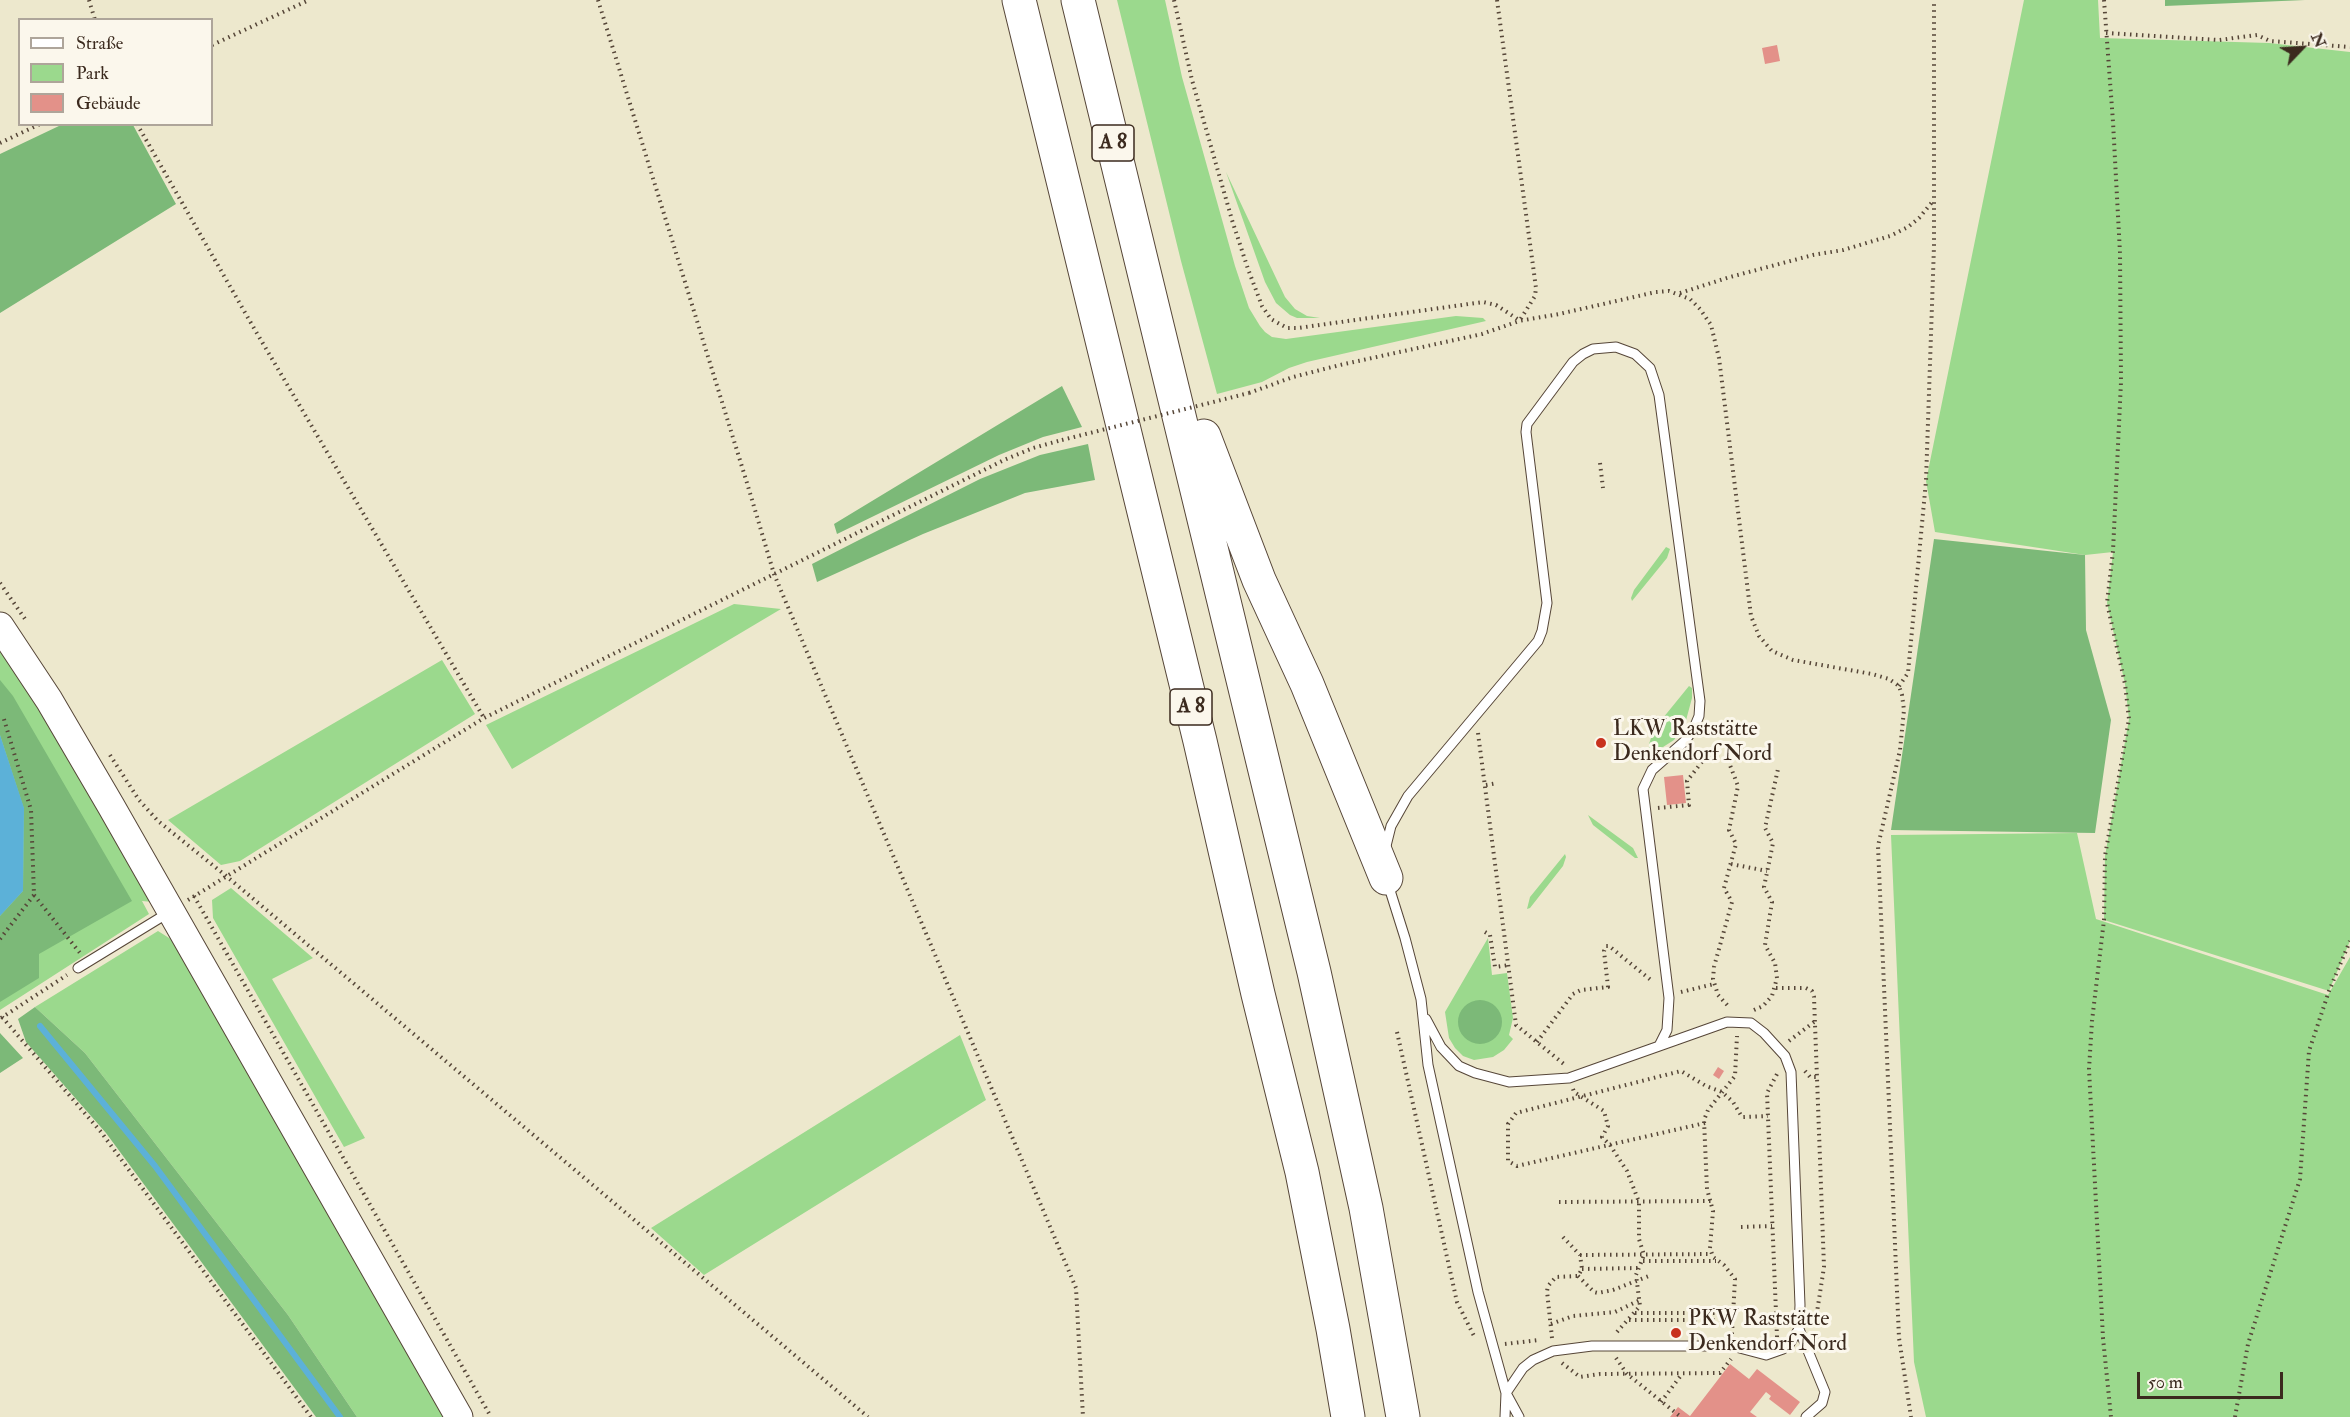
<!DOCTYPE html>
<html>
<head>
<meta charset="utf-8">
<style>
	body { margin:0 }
	#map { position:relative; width:2350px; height:1417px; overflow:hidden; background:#ede8cd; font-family:"IM FELL Double Pica",serif }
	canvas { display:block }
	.legend { position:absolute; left:18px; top:18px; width:195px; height:108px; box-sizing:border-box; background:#fbf7ec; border:2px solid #aea59a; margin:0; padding:8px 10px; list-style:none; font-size:18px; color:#3b2a1e }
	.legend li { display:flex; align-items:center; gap:12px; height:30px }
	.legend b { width:30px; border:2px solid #aea59a }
	.north { position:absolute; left:2272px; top:18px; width:60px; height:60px; -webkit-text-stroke:4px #fbf7ec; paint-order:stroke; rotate:65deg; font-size:16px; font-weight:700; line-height:24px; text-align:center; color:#3b2a1e }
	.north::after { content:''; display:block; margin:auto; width:21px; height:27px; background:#3b2a1e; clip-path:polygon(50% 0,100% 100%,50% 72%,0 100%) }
	.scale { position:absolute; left:2137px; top:1372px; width:146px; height:27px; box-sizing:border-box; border:3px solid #3b2a1e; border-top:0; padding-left:8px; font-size:18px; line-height:21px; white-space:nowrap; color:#3b2a1e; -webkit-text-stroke:4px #fbf7ec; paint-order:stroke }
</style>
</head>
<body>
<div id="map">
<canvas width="2350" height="1417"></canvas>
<ul class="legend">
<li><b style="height:8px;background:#fff"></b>Straße</li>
<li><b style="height:16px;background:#9bd98d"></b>Park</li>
<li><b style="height:16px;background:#e39189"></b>Gebäude</li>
</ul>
<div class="north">N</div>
<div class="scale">50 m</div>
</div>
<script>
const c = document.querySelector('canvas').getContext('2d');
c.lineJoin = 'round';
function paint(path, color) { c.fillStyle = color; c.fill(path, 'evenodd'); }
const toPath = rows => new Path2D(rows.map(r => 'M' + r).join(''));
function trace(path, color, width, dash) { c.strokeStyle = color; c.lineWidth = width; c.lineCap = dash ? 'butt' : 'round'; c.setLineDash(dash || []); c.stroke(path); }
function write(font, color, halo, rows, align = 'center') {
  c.font = font + ' "IM FELL Double Pica",serif'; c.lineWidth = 6; c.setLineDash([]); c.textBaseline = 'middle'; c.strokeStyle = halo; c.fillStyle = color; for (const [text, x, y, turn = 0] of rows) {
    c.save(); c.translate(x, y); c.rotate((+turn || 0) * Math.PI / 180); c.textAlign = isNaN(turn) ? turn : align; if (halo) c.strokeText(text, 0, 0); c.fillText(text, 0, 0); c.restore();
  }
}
paint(toPath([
	[1117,0,1165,0,1182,77,1235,266,1249,308,1260,326,1265,332,1272,337,1286,339,1456,316,1483,318,1486,321,1307,362,1289,368,1262,382,1217,394,1181,261],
	[2024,0,2098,0,2100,38,2269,43,2350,52,2350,941,2329,991,2104,920,2105,856,2129,719,2125,684,2107,603,2113,552,2085,555,1935,532,1926,481],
	[1226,172,1285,297,1295,309,1307,316,1320,318,1297,318,1290,315,1276,303,1265,282],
	[1666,547,1670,549,1667,558,1632,601,1631,598,1634,590],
	[734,604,781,609,512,769,486,725],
	[0,649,64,746,153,902,142,901,149,914,0,1010],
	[442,660,475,714,240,861,221,865,168,820],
	[1689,686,1692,688,1692,698,1685,724,1674,740,1649,756,1649,744,1654,729],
	[1588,815,1633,848,1638,858,1635,858,1593,825],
	[2077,833,2096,919,2328,995,2350,957,2350,1417,1926,1417,1914,1362,1891,835],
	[1565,854,1566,857,1563,866,1530,908,1527,909,1530,897],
	[231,888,313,958,272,979,365,1138,344,1147,213,918,212,900],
	[158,931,177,943,448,1417,357,1417,288,1315,85,1053,35,1007],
	[1488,938,1492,975,1507,973,1513,1018,1509,1035,1513,1039,1504,1050,1493,1057,1474,1060,1463,1056,1455,1048,1449,1038,1445,1012],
	[960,1035,986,1100,704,1275,651,1228]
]), '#9bd98d');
paint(toPath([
	[2165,0,2305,0,2165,6],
	[61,125,133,125,176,204,0,313,0,154],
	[1062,386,1082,427,1043,437,999,455,837,534,834,524],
	[1088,444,1095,480,1025,493,923,534,817,582,812,564,857,541,980,479,1040,455],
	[1934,539,2085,555,2086,630,2111,720,2095,833,1891,830],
	[0,680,13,696,132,901,39,954,39,978,0,1002,0,916,23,891,24,809,0,735],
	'1458 1022a22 22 0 1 1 44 0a22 22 0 1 1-44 0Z',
	[35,1007,85,1053,288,1315,357,1417,316,1417,106,1133,26,1042,18,1019],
	[0,1033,23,1058,0,1073]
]), '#7cb978');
paint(toPath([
	[0,735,24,808,23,891,0,916]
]), '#5cb1d8');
trace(toPath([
	[40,1026,155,1166,340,1417]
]), '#5cb1d8', 6);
paint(toPath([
	[1777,45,1780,61,1765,64,1762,48],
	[1683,775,1686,803,1667,805,1664,777],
	[1718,1067,1724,1071,1719,1079,1713,1075],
	[1730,1364,1749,1379,1757,1369,1800,1402,1790,1415,1769,1399,1771,1396,1766,1392,1750,1412,1757,1417,1670,1417,1678,1407,1690,1416]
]), '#e39189');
const service = toPath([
	[1385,850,1391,826,1408,796,1538,641,1542,631,1547,603,1526,432,1527,424,1573,362,1583,354,1593,349,1616,347,1635,354,1650,368,1659,395,1700,701,1699,716,1694,728,1685,741,1652,770,1643,789,1669,998,1667,1030,1659,1046],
	[1388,884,1405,938,1421,999,1428,1065,1478,1292,1506,1393,1505,1417],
	[78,968,168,913],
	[1426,1019,1441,1047,1459,1066,1475,1073,1509,1082,1569,1078,1727,1022,1751,1023,1764,1033,1785,1056,1791,1072,1800,1305,1799,1329,1790,1343,1783,1349,1766,1355,1732,1346,1592,1346,1553,1351,1533,1360,1523,1368,1506,1393],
	[1799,1329,1825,1392,1822,1403,1806,1417],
	[1507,1395,1519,1417]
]);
const secondary = toPath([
	[0,626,49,700,111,806,459,1417]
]);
const motorway = toPath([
	[1019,0,1200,741,1258,994,1302,1172,1333,1329,1348,1417],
	[1078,0,1314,972,1366,1208,1403,1417],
	[1204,436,1259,580,1307,684,1386,878]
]);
trace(service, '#564638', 11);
trace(secondary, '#564638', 29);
trace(motorway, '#564638', 35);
trace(toPath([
	[89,0,95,20],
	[598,0,747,483,774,574,1076,1288,1083,1417],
	[1174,0,1192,80,1232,220,1248,269,1262,306,1271,319,1287,328,1298,328,1483,302,1496,305,1519,320],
	[1497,0,1536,288,1535,296,1520,320],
	[2104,0,2113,122,2120,253,2121,382,2113,551,2107,603,2125,684,2129,719,2105,856,2104,920,2092,1021,2089,1069,2103,1338,2111,1417],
	[2106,33,2219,40,2257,35,2270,41,2350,47],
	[212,45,309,0],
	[137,124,255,330,484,718],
	[0,143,40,124],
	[1680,293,1730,277,1813,255,1843,250,1890,236,1908,227,1919,218,1933,201],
	[1249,393,1293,377,1340,365,1482,334,1519,321,1559,314,1656,292,1669,291,1690,299,1700,309,1711,325,1719,358,1751,616,1759,636,1772,651,1793,660,1872,674,1889,679,1899,686,1902,695,1904,710,1900,750,1878,846,1899,1338,1911,1417],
	[1600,463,1603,488],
	[0,583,25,619],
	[1899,686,1908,673,1926,481,1934,246,1934,0],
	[1478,733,1516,1025,1565,1065],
	[110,755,139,800,158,821,225,875,868,1417],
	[1486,785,1497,783],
	[1658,808,1689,805,1687,781,1705,758,1728,760,1738,786,1729,830,1736,844,1724,888,1732,902,1714,967,1713,979,1718,995,1729,1007],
	[1731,864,1767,871],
	[34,895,80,953],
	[194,896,491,1417],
	[188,900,484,718,1004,460,1033,448,1062,440],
	[1485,932,1490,935,1495,967,1509,965],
	[0,939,34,895,31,810,3,716],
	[1776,988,1806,988,1812,991,1814,997,1824,1267,1815,1325],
	[1681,992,1714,984],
	[1754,1010,1763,1006,1772,996,1777,978,1775,963,1765,945,1772,902,1764,887,1773,843,1765,828,1778,769],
	[2,1017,101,1132,311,1417],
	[1,1018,67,975],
	[1397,1032,1457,1302,1474,1336],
	[1789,1041,1814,1022],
	[1537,1042,1573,994,1581,990,1608,987,1604,951,1606,946,1609,946,1652,981],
	[1805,1071,1810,1077,1817,1077],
	[1573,1089,1574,1092,1604,1111,1608,1126,1602,1137,1610,1145,1627,1171,1639,1202,1639,1239,1644,1255,1636,1275,1640,1306,1616,1333],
	[1705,1123,1517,1166,1508,1161,1508,1124,1516,1113,1681,1071,1706,1086,1722,1092,1733,1102,1742,1117,1768,1116],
	[1559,1202,1711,1201],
	[1741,1227,1772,1226],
	[1580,1255,1712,1254],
	[1643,1261,1716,1261],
	[1582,1269,1638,1268],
	[1578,1276,1594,1292,1598,1293,1613,1290,1649,1276],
	[1635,1313,1733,1313],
	[1629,1320,1733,1320],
	[1551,1324,1573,1316,1615,1312,1640,1300],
	[1732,1334,1735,1279,1724,1265,1713,1257,1710,1248,1713,1211,1707,1189,1704,1120,1708,1110,1735,1076,1737,1036],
	[1777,1337,1767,1093,1777,1074],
	[1552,1338,1547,1291,1548,1286,1556,1277,1578,1276,1582,1269,1580,1255,1563,1237],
	[1505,1344,1539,1340],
	[1616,1358,1627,1374,1681,1417],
	[1562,1363,1580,1377,1600,1374,1720,1373,1731,1359],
	[1661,1402,1682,1374],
	[2235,1417,2248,1344,2300,1179,2309,1051,2329,991,2350,941]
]), '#564638', 4, [1.5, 4.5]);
trace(service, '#fff', 9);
trace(secondary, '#fff', 27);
trace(motorway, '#fff', 33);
trace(toPath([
	[1062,440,1249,393]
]), '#564638', 4, [1.5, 4.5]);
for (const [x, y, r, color] of [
	[1601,743,6,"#c8321e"],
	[1676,1333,6,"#c8321e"]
]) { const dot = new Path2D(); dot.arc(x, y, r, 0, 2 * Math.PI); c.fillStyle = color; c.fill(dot); trace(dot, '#fbf7ec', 2); }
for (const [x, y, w] of [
	[1113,143,42],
	[1191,707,42]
]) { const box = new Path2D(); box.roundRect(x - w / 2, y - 18, w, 36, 4.5); c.fillStyle = '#fbf7ec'; c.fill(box); trace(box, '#3b2a1e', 1.5); }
write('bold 21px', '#3b2a1e', null, [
	["A 8",1113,143],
	["A 8",1191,707]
]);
write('22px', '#3b2a1e', '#fbf7ec', [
	["LKW Raststätte",1613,730],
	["Denkendorf Nord",1613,755],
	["PKW Raststätte",1688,1320],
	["Denkendorf Nord",1688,1345]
], 'left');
</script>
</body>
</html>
